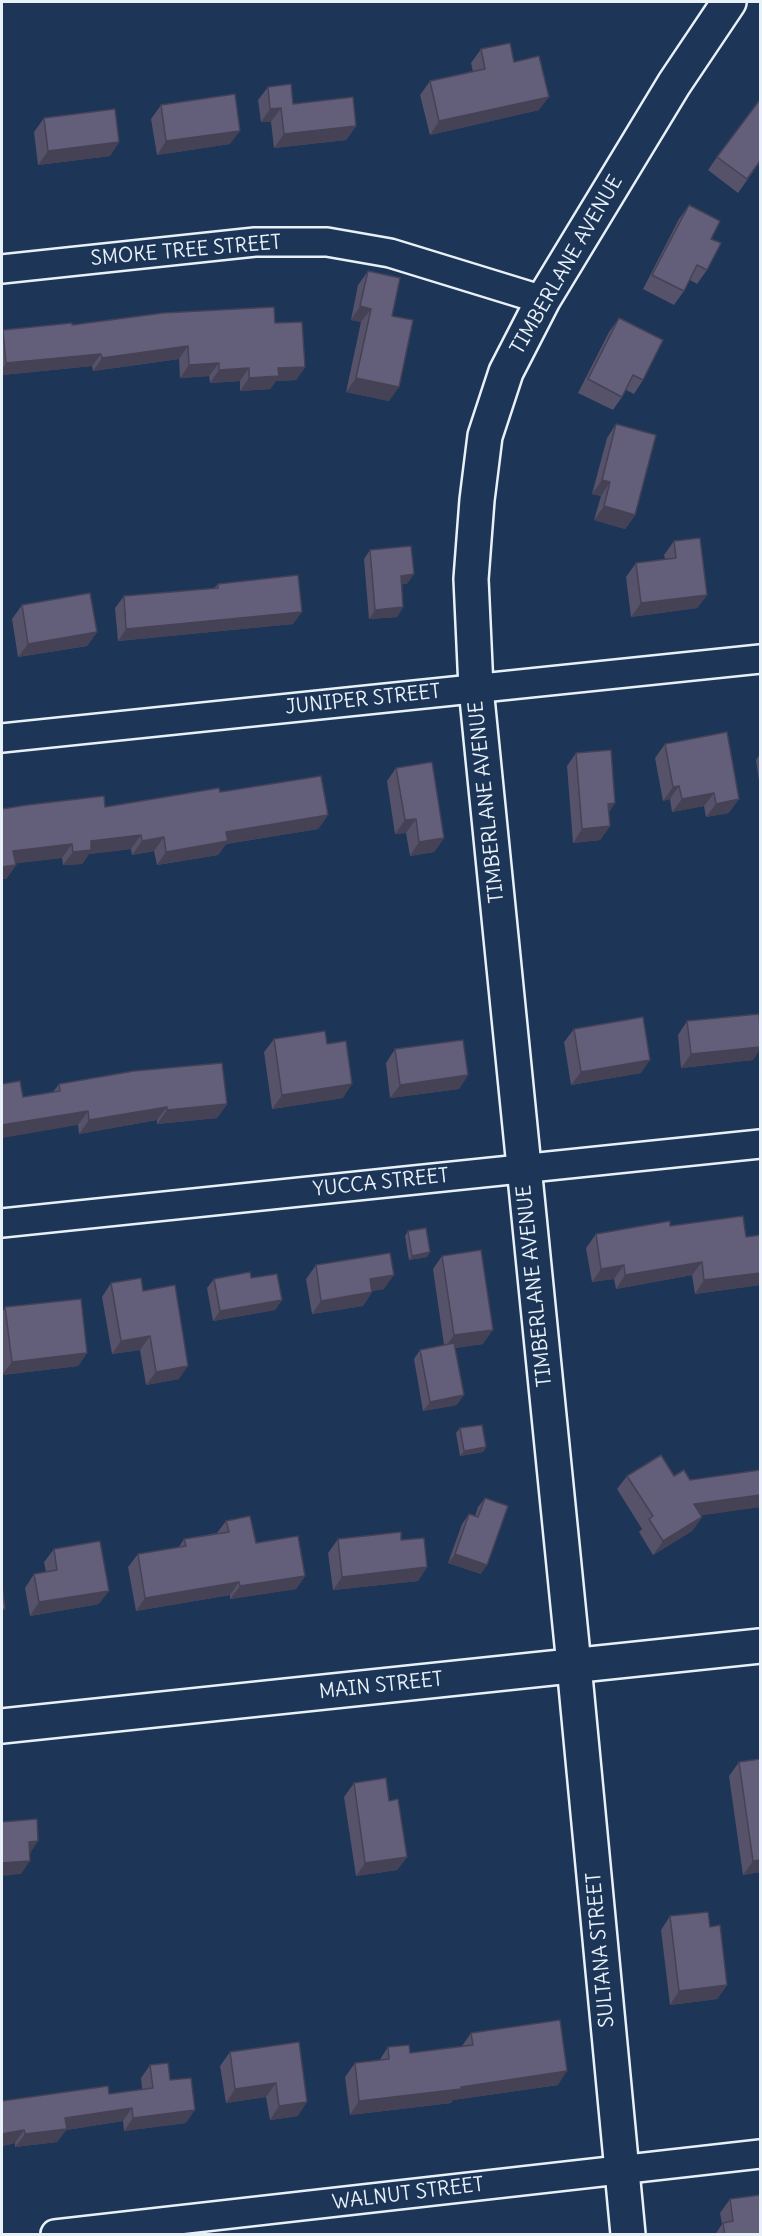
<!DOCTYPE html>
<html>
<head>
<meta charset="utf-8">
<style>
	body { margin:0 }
	#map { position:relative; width:762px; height:2236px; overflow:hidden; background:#1d3557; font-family:Delius,sans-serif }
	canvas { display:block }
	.frame { position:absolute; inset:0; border:3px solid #e8f1f8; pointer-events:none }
</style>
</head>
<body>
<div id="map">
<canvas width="762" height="2236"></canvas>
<div class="frame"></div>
</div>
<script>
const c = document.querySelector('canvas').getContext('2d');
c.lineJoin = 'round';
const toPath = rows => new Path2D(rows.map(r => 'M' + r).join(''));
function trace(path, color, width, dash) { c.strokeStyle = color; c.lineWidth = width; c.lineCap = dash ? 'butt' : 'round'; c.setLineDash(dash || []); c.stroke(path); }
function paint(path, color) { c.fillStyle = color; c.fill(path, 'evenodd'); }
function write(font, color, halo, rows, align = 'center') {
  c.font = font + ' Delius,sans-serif'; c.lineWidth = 4.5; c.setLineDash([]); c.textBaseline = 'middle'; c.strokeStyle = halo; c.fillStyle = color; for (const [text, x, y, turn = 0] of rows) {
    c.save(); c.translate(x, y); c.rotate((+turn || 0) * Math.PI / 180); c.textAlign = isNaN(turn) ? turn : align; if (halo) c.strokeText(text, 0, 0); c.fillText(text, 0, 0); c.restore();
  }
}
const minor = toPath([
	[2,269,255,242,327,242,390,253,543,300],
	[2,738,760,659],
	[2,1223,760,1144],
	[55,2234,760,2154]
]);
const tertiary = toPath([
	[628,2234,574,1665,476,688,471,579,477,500,485,436,506,372,543,300,674,84,729,2]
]);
const secondary = toPath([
	[2,1726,760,1646]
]);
trace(minor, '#e8f1f8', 32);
trace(tertiary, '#e8f1f8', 38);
trace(secondary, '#e8f1f8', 38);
trace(minor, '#1d3557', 27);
trace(tertiary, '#1d3557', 33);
trace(secondary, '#1d3557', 33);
paint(toPath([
	[481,49,539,110,430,135,420,95,430,81,473,72,471,63],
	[268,87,293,104,356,126,346,140,274,148,271,122,261,122,258,100],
	[161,105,230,144,157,155,151,119],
	[44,118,119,142,110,156,38,165,34,132],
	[717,157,760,162,738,193,708,170],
	[689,205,711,239,707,270,697,284,690,280,684,291,674,305,643,289,679,219],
	[368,271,389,401,346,392,361,322,351,320,358,285],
	[619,318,643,380,634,394,626,390,622,397,613,410,578,393,609,332],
	[275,323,305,367,296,380,276,381,270,389,240,391,240,381,210,383,209,376,180,378,179,359,93,371,92,366,2,375,2,331,3,330,72,325],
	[616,424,635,515,625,529,594,520,601,496,592,494,607,438],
	[674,541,707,595,697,608,631,617,626,577,636,563,665,559,664,555],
	[370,550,407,584,401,584,403,607,397,617,369,619,364,559],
	[218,584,293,624,118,641,115,608,124,596,214,588],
	[22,605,97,632,87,646,18,657,12,619],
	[727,732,729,813,706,817,704,806,672,812,670,799,663,801,655,758,665,744],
	[576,753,615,803,609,812,610,826,600,840,573,843,567,766],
	[760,754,760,788,756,760],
	[396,768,444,838,434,852,410,856,406,833,395,834,387,781],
	[220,792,328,815,318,829,226,844,218,855,157,865,154,851,132,855,131,849,89,854,82,864,63,865,62,858,15,863,16,865,6,879,2,879,2,809,105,807],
	[687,1021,760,1027,760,1049,753,1060,681,1068,678,1035],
	[574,1029,641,1073,571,1085,564,1042],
	[274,1039,343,1098,272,1109,264,1052],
	[395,1049,468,1075,459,1089,390,1098,386,1063],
	[59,1084,227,1104,217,1118,157,1124,157,1120,79,1134,78,1125,23,1097,53,1092],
	[670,1226,746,1237,760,1235,760,1285,695,1294,692,1275,616,1289,614,1279,592,1282,586,1248,596,1234],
	[408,1231,430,1252,427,1257,409,1260,405,1236],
	[442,1256,483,1344,455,1348,457,1405,423,1411,414,1359,420,1350,444,1345,433,1269],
	[316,1265,384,1289,372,1291,372,1292,363,1306,312,1314,306,1279],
	[251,1278,282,1300,275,1310,213,1321,207,1288,214,1279],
	[111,1283,143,1291,179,1379,146,1385,140,1350,112,1354,102,1297],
	[5,1307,87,1353,78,1366,2,1375,2,1313],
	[460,1428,486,1447,483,1452,460,1456,456,1433],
	[760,1467,760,1507,701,1515,702,1517,692,1531,653,1555,639,1532,642,1529,617,1489,627,1476,674,1476,690,1480,758,1471],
	[485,1498,481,1574,448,1563,462,1524,469,1514,475,1516,478,1507],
	[226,1521,256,1543,305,1576,296,1589,230,1599,230,1595,136,1611,128,1567,138,1554,178,1548,184,1539,217,1533],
	[338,1539,401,1540,427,1567,418,1581,333,1590,328,1553],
	[54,1549,99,1604,30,1616,25,1588,34,1574,46,1572,44,1562],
	[739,1762,760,1872,743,1875,729,1776],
	[354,1783,389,1801,407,1857,397,1870,356,1876,344,1797],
	[670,1916,710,1927,727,1985,717,1999,670,2005,661,1930],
	[471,2033,558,2085,453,2100,451,2103,350,2115,345,2077,355,2063,379,2061,388,2047,410,2053,462,2046],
	[299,2042,298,2116,270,2120,266,2097,226,2103,220,2066,230,2052],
	[150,2065,170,2080,186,2123,124,2131,123,2121,66,2130,57,2142,15,2147,15,2143,2,2146,2,2101,109,2094,142,2089,141,2078],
	[730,2199,760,2235,715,2235,722,2224,720,2213]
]), '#55526a');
paint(toPath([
	[549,97,539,110,430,135,439,121],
	[281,108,271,122,261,122,270,109],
	[356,126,346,140,274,148,284,134],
	[240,131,230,144,157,155,166,141],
	[119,142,110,156,38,165,48,151],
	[360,306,371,309,361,322,351,320],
	[188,346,179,359,93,371,102,358],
	[101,354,92,366,2,375,2,369,6,363],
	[219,363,209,376,180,378,189,365],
	[305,367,296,380,276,381,270,389,240,391,249,378,278,368],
	[249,368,240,381,210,383,219,370],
	[356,378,399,387,389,401,346,392],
	[602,480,610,482,601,496,592,494],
	[604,506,635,515,625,529,594,520],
	[414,574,407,584,394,585,401,576],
	[707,595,697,608,631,617,641,603],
	[403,607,397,617,369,619,375,610],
	[302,612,293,624,118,641,126,629],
	[97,632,87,646,18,657,28,644],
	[679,786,670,799,663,801,673,787],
	[714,793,704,806,672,812,682,799],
	[739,799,729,813,706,817,716,804],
	[615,803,606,817,608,804],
	[328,815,318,829,226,844,218,855,157,865,166,852,226,832],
	[416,819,406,833,395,834,405,820],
	[610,826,600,840,573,843,582,829],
	[141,835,131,849,89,854,82,864,63,865,73,852,91,841],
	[164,837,154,851,132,855,142,841],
	[444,838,434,852,410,856,419,842],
	[72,844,62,858,4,865,13,851],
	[16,865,6,879,2,879,2,867],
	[760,1047,760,1049,753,1060,681,1068,691,1054],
	[650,1060,641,1073,571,1085,581,1072],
	[468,1075,459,1089,390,1098,400,1085],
	[352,1084,343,1098,272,1109,282,1095],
	[227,1104,217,1118,157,1124,167,1110],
	[167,1107,157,1120,79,1134,89,1120],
	[88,1111,78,1125,2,1138,2,1125],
	[430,1252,427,1257,409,1260,412,1256],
	[702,1262,692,1275,616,1289,625,1275],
	[624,1265,614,1279,592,1282,601,1269],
	[760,1273,760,1285,695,1294,704,1280],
	[394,1275,384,1289,360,1293,370,1279],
	[372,1292,363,1306,312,1314,321,1301],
	[282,1300,275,1310,213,1321,220,1311],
	[493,1330,483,1344,444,1349,454,1335],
	[150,1336,140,1350,112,1354,121,1341],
	[87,1353,78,1366,2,1375,12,1362],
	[188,1366,179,1379,146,1385,156,1372],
	[464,1395,457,1405,423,1411,430,1402],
	[486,1447,483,1452,460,1456,464,1451],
	[760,1495,760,1507,684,1518,694,1504],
	[702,1517,692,1531,653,1555,663,1541],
	[455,1554,487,1565,481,1574,448,1563],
	[427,1567,418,1581,333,1590,342,1577],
	[305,1576,296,1589,230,1599,240,1586],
	[239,1582,230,1595,136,1611,145,1598],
	[109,1591,99,1604,30,1616,39,1602],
	[38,1841,29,1855,29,1842],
	[407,1857,397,1870,356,1876,365,1863],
	[760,1860,760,1872,743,1875,753,1861],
	[30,1861,21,1874,2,1876,2,1863],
	[727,1985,717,1999,670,2005,679,1991],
	[567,2071,558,2085,453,2100,451,2103,350,2115,359,2101],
	[276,2083,266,2097,226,2103,235,2089],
	[307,2102,298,2116,270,2120,279,2106],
	[132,2108,123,2121,66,2130,57,2142,15,2147,25,2134,65,2118],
	[195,2110,186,2123,124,2131,133,2118],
	[24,2130,15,2143,2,2146,2,2134]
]), '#454256');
const building = toPath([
	[510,43,514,62,539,56,549,97,439,121,430,81,485,69,481,49,510,43],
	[291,84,293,104,353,97,356,126,284,134,281,108,270,109,268,87,291,84],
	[235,94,240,131,166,141,161,105,235,94],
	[759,101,760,102,760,161,747,179,717,157,759,101],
	[115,109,119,142,48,151,44,118,115,109],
	[689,205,720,221,711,239,721,243,707,270,697,265,684,291,652,275,689,205],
	[368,271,400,278,392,316,413,320,399,387,356,378,371,309,360,306,368,271],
	[274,307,275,323,302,322,305,367,278,368,279,376,249,378,249,368,219,370,219,363,189,365,188,346,102,358,101,354,6,363,3,330,72,323,72,325,163,313,274,307],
	[619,318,663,340,643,380,633,375,622,397,588,379,619,318],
	[616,424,656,435,635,515,604,506,610,482,602,480,616,424],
	[700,538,707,595,641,603,636,563,676,558,674,541,700,538],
	[411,546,414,574,401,576,403,607,375,610,370,550,411,546],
	[298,575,302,612,126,629,124,596,218,588,218,584,298,575],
	[90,593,97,632,28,644,22,605,90,593],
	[727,732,739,799,716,804,714,793,682,799,679,786,673,787,665,744,727,732],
	[611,750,615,803,608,804,610,826,582,829,576,753,611,750],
	[432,762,444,838,419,842,416,819,405,820,396,768,432,762],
	[321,776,328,815,226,832,228,841,166,852,164,837,142,841,141,835,91,841,91,850,73,852,72,844,13,851,16,865,2,867,2,809,27,805,104,796,105,807,219,788,220,792,321,776],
	[759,1014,760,1027,760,1047,691,1054,687,1021,759,1014],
	[643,1017,650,1060,581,1072,574,1029,643,1017],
	[325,1031,327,1044,346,1041,352,1084,282,1095,274,1039,325,1031],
	[463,1040,468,1075,400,1085,395,1049,463,1040],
	[222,1063,227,1104,167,1110,167,1107,89,1120,88,1111,2,1125,2,1084,20,1081,23,1097,60,1091,59,1084,134,1071,222,1063],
	[743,1216,746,1237,760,1235,760,1273,704,1280,702,1262,625,1275,624,1265,601,1269,596,1234,670,1221,670,1226,743,1216],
	[426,1228,430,1252,412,1256,408,1231,426,1228],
	[481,1250,493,1330,454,1335,442,1256,481,1250],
	[390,1253,394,1275,370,1279,372,1292,321,1301,316,1265,390,1253],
	[250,1272,251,1278,277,1274,282,1300,220,1311,214,1279,250,1272],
	[141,1278,143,1291,175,1285,188,1366,156,1372,150,1336,121,1341,111,1283,141,1278],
	[81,1299,87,1353,12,1362,5,1307,81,1299],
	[454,1343,464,1395,430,1402,420,1350,454,1343],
	[482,1425,486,1447,464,1451,460,1428,482,1425],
	[661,1455,674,1476,684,1470,690,1480,760,1470,760,1495,694,1504,702,1517,663,1541,649,1519,653,1516,627,1476,661,1455],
	[485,1498,508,1506,487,1565,455,1554,469,1514,478,1517,485,1498],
	[250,1516,256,1543,298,1536,305,1576,240,1586,239,1582,145,1598,138,1554,186,1546,184,1539,229,1532,226,1521,250,1516],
	[401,1532,401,1540,424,1538,427,1567,342,1577,338,1539,401,1532],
	[100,1541,109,1591,39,1602,34,1574,57,1570,54,1549,100,1541],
	[2,1586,5,1609,2,1609,2,1586],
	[760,1759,760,1860,753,1861,739,1762,760,1759],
	[386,1778,389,1801,398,1799,407,1857,365,1863,354,1783,386,1778],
	[37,1819,38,1841,29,1842,30,1861,2,1863,2,1822,37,1819],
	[708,1912,710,1927,720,1925,727,1985,679,1991,670,1916,708,1912],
	[560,2020,567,2071,461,2087,461,2089,359,2101,355,2063,389,2059,388,2047,409,2045,410,2053,473,2045,471,2033,560,2020],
	[299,2042,307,2102,279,2106,276,2083,235,2089,230,2052,299,2042],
	[168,2063,170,2080,191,2078,195,2110,133,2118,132,2108,65,2118,67,2129,25,2134,24,2130,2,2134,2,2101,108,2086,109,2094,153,2088,150,2065,168,2063],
	[760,2195,760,2235,725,2235,723,2223,733,2221,730,2199,760,2195]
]);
paint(building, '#635f7b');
trace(building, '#454256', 1.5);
write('20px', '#e8f1f8', '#1d3557', [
	["SMOKE TREE STREET",186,251,-5],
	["TIMBERLANE AVENUE",567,265,-60],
	["JUNIPER STREET",363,700,-6],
	["TIMBERLANE AVENUE",487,802,-96],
	["YUCCA STREET",381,1183,-6],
	["TIMBERLANE AVENUE",535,1286,-96],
	["MAIN STREET",381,1686,-6],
	["SULTANA STREET",601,1950,-95],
	["WALNUT STREET",408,2194,-7]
]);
</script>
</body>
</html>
